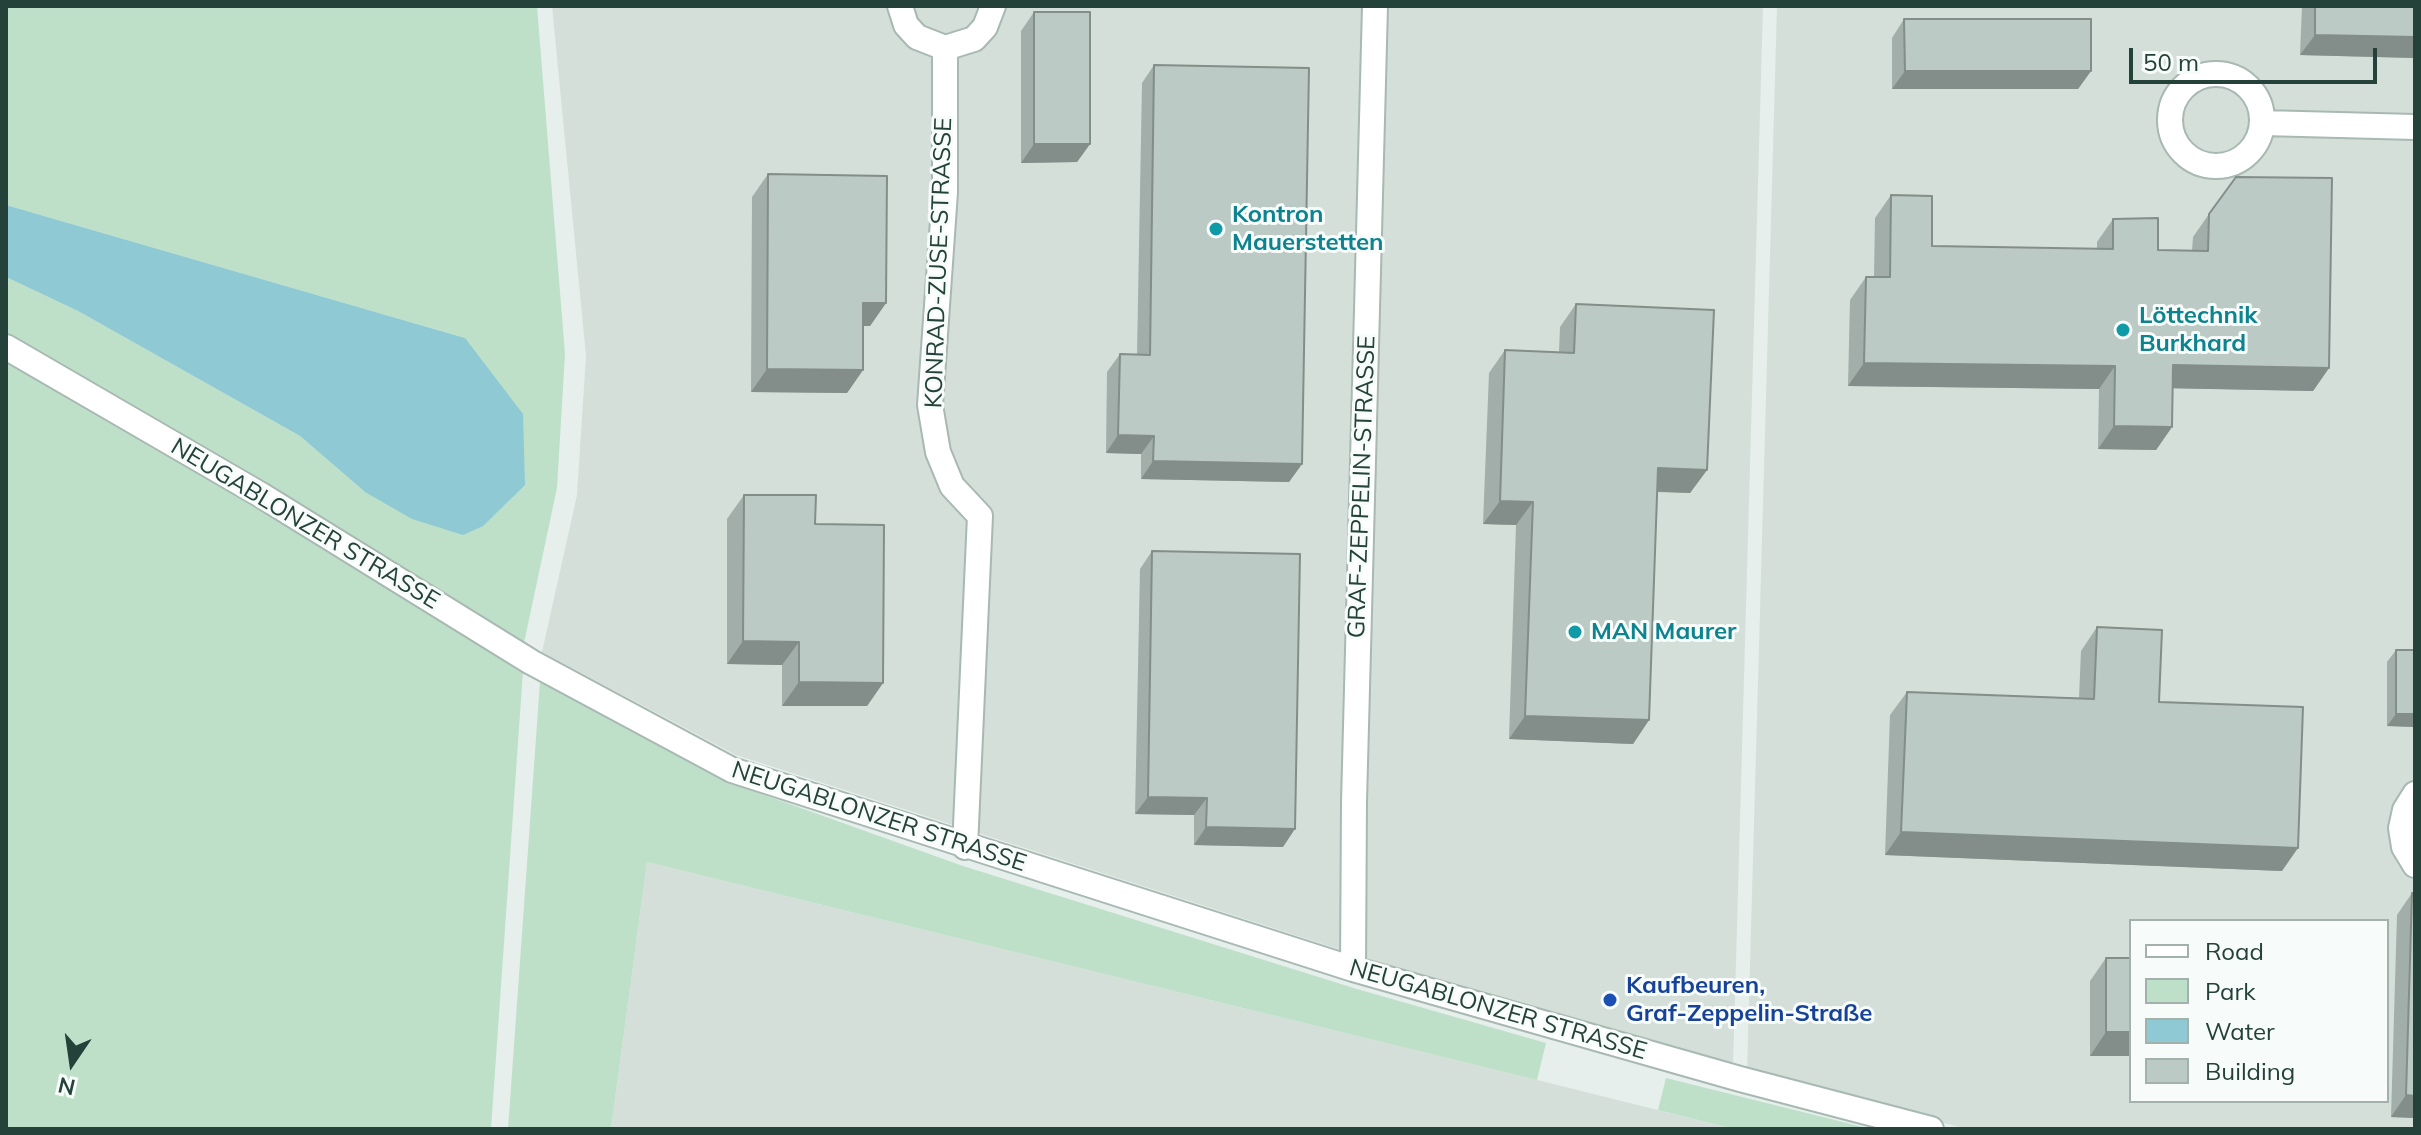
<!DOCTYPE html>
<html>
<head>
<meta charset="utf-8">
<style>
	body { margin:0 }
	#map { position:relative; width:2421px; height:1135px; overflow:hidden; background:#e6efeb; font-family:Mulish,sans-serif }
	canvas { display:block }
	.frame { position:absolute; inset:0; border:8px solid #24423a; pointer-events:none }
	.legend { position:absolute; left:2129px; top:919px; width:260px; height:184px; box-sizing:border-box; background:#f7fbf9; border:2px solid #a3b1ad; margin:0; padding:10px 14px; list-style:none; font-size:24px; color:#24423a }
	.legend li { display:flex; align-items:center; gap:16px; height:40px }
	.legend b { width:40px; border:2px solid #a3b1ad }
	.north { position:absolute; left:32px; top:1023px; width:80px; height:80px; -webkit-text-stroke:6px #f7fbf9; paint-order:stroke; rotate:193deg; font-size:22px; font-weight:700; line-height:32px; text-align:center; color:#24423a }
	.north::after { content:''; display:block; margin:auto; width:28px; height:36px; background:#24423a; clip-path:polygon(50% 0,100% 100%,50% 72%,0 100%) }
	.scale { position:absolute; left:2129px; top:48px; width:248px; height:36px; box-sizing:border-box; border:4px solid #24423a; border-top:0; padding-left:10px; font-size:24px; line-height:28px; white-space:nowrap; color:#24423a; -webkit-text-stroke:6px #f7fbf9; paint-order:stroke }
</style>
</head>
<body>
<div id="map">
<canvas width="2421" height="1135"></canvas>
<div class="frame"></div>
<ul class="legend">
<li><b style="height:10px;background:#fff"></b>Road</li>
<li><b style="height:22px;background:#bfe0c8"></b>Park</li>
<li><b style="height:22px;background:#8ec9d4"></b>Water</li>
<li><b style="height:22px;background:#bbcac4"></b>Building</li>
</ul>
<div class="north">N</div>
<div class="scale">50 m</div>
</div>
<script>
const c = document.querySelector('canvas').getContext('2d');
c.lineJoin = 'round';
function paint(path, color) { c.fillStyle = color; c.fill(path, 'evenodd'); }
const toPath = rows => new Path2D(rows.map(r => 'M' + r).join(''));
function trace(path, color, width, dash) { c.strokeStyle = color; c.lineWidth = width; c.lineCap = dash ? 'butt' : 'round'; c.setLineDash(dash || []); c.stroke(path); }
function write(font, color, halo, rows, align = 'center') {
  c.font = font + ' Mulish,sans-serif'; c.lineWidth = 6; c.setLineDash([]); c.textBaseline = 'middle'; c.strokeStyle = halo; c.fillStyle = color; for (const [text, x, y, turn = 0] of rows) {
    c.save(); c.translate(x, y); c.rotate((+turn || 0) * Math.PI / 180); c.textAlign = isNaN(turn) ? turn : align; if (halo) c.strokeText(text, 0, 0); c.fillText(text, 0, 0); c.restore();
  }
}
paint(toPath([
	[552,6,1763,6,1733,1067,1537,1013,736,755,542,652,577,495,586,356],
	[1777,6,2415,6,2415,1129,1967,1129,1747,1072],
	[2131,921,2387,921,2387,1101,2131,1101],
	[647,862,1537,1080,1734,1129,611,1129]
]), '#d4dfda');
paint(toPath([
	[6,6,537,6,565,354,557,488,524,643,6,333,6,277,78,311,300,436,365,492,465,338,6,205],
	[6,358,252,501,523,671,491,1129,6,1129],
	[540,682,731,783,963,866,1357,989,1546,1043,1537,1080,647,862,611,1129,508,1129],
	[1666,1078,1871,1129,1734,1129,1658,1110]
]), '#bfe0c8');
paint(toPath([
	[6,205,465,338,523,414,525,485,483,526,463,535,412,519,365,492,300,436,78,311,6,277]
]), '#8ec9d4');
const minor = toPath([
	[900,6,906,25,917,37,945,48,974,39,985,27,993,6],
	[945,48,945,192,930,405,938,452,952,486,980,516,965,847],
	'2170 120a46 46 0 1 1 92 0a46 46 0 1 1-92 0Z',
	[2263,123,2415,127],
	[6,347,261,495,531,662,732,770,1353,969,1740,1079,1931,1129],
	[2415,794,2405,810,2401,828,2404,847,2415,865],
	[1353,969,1354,802,1375,6]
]);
trace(minor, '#a8b8b2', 28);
trace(minor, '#fff', 24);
paint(toPath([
	[2302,6,2415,6,2415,58,2300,55],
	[1034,12,1090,144,1077,162,1021,163,1021,31],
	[1904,19,2091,71,2078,89,1892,89,1892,38],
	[1154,65,1302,464,1289,482,1141,479,1141,454,1106,453,1107,372,1120,354,1137,354,1142,83],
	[768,174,886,303,870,326,863,326,863,370,847,393,751,392,752,197],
	[1891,195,1932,246,2097,249,2097,242,2113,219,2158,250,2192,251,2193,237,2209,214,2329,368,2313,391,2173,388,2172,427,2156,450,2098,449,2099,389,1848,386,1850,300,1866,277,1874,277,1875,218],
	[1576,304,1707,470,1690,493,1657,492,1649,720,1633,744,1509,739,1516,525,1483,524,1489,373,1505,350,1559,352,1560,327],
	[744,495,815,524,883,683,867,706,782,706,782,665,727,664,727,519],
	[1152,551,1283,847,1194,845,1194,815,1135,814,1140,569],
	[2097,627,2159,702,2282,871,1885,855,1890,715,1907,692,2079,698,2081,651],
	[2396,650,2415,650,2415,727,2387,726,2387,662],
	[2412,893,2415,1118,2391,1117,2397,915],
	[2106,958,2131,958,2131,1056,2090,1056,2090,981]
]), '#a1aea9');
paint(toPath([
	[2315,35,2415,37,2415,58,2300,55],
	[1905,71,2091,71,2078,89,1892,89],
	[1034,144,1090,144,1077,162,1021,163],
	[863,303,886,303,870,326,847,326],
	[1864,363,2115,366,2099,389,1848,386],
	[2173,365,2329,368,2313,391,2157,388],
	[767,369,863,370,847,393,751,392],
	[2114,426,2172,427,2156,450,2098,449],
	[1118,435,1154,436,1141,454,1106,453],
	[1153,461,1302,464,1289,482,1141,479],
	[1658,468,1707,470,1690,493,1641,491],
	[1500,501,1533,502,1516,525,1483,524],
	[743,641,799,642,782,665,727,664],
	[799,682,883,683,867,706,782,706],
	[2396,714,2415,714,2415,727,2387,726],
	[1525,716,1649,720,1633,744,1509,739],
	[1148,797,1207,798,1194,815,1135,814],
	[1206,827,1295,829,1283,847,1194,845],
	[1901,832,2298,848,2282,871,1885,855],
	[2106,1032,2131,1032,2131,1056,2090,1056],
	[2406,1095,2415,1096,2415,1118,2391,1117]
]), '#838d89');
const building = toPath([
	[2315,6,2415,6,2415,37,2315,35,2315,6],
	[1034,12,1090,12,1090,144,1034,144,1034,12],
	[1904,19,2091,19,2091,71,1905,71,1904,19],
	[1154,65,1309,68,1302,464,1153,461,1154,436,1118,435,1120,354,1150,355,1154,65],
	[768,174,887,176,886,303,863,303,863,370,767,369,768,174],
	[2236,177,2332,178,2329,368,2173,365,2172,427,2114,426,2115,366,1864,363,1866,277,1890,277,1891,195,1932,196,1932,246,2113,249,2113,219,2158,218,2158,250,2208,251,2209,214,2236,177],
	[1576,304,1714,310,1707,470,1658,468,1649,720,1525,716,1533,502,1500,501,1505,350,1574,353,1576,304],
	[744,495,816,495,815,524,884,525,883,683,799,682,799,642,743,641,744,495],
	[1152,551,1300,554,1295,829,1206,827,1207,798,1148,797,1152,551],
	[2097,627,2162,630,2159,702,2303,707,2298,848,1901,832,1907,692,2094,699,2097,627],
	[2396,650,2415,650,2415,714,2396,714,2396,650],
	[2412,893,2415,893,2415,1096,2406,1095,2412,893],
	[2106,958,2131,958,2131,1032,2106,1032,2106,958]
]);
paint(building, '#bbcac4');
trace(building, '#838d89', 2);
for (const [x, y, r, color] of [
	[1216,229,8,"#0f9aa8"],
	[2123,330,8,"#0f9aa8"],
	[1575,632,8,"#0f9aa8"],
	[1610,1000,8,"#1a4fb4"]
]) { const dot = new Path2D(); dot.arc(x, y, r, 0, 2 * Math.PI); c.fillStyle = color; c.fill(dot); trace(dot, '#f7fbf9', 3); }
write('bold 24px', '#0d838f', '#f7fbf9', [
	["Kontron",1232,215],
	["Mauerstetten",1232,243],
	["Löttechnik",2139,316],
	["Burkhard",2139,344],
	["MAN Maurer",1591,632]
], 'left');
write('24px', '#24423a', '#f7fbf9', [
	["KONRAD-ZUSE-STRASSE",939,263,-88],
	["GRAF-ZEPPELIN-STRASSE",1362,487,-88],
	["NEUGABLONZER STRASSE",305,524,31],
	["NEUGABLONZER STRASSE",879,817,18],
	["NEUGABLONZER STRASSE",1498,1010,16]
]);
write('bold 24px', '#164399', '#f7fbf9', [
	["Kaufbeuren,",1626,986],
	["Graf-Zeppelin-Straße",1626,1014]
], 'left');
</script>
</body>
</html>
